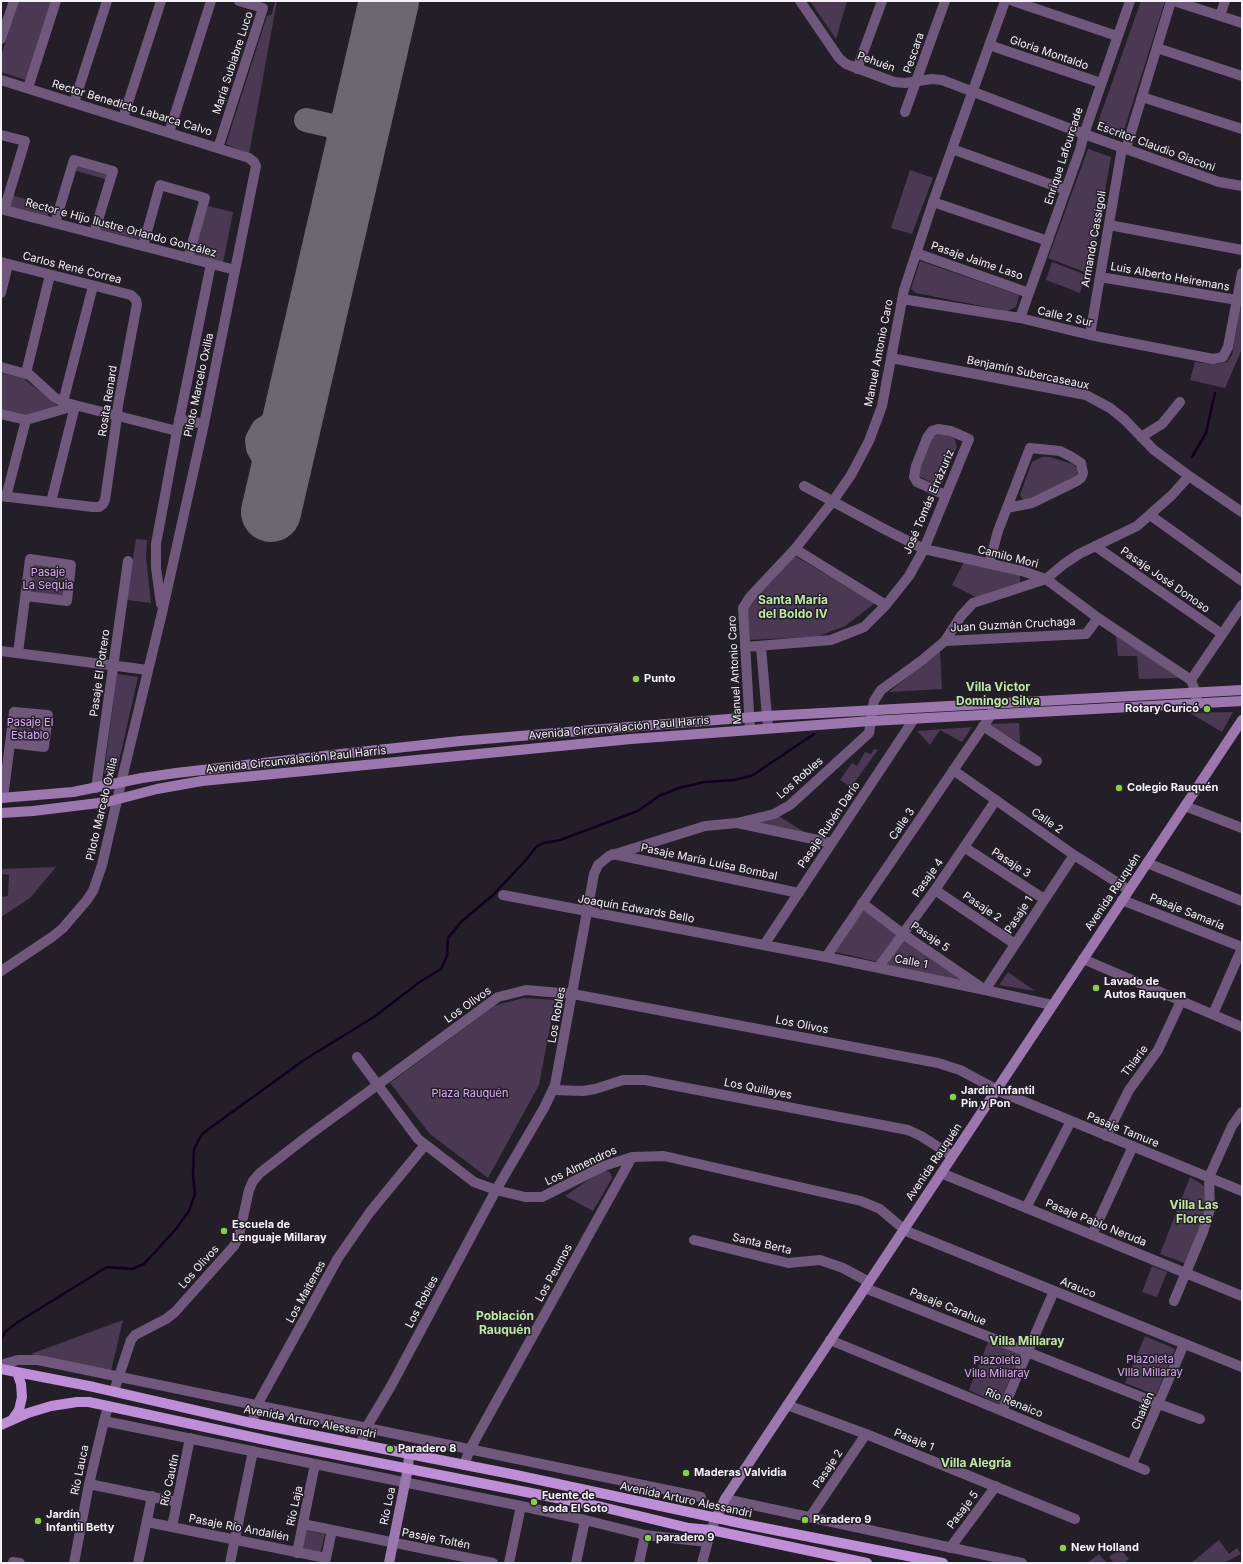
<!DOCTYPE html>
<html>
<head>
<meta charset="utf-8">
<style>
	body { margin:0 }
	#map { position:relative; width:1243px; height:1564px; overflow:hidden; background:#241e28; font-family:Inter,sans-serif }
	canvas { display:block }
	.frame { position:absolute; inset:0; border:2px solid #f5f1f8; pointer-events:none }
</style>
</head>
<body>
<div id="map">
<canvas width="1243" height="1564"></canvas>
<div class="frame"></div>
</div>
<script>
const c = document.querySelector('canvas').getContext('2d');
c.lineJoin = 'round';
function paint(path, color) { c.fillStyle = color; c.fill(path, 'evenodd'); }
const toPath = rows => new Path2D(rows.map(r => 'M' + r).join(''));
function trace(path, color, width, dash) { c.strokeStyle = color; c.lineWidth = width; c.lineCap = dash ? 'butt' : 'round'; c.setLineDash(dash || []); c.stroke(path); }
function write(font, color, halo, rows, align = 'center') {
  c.font = font + ' Inter,sans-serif'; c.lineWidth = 3; c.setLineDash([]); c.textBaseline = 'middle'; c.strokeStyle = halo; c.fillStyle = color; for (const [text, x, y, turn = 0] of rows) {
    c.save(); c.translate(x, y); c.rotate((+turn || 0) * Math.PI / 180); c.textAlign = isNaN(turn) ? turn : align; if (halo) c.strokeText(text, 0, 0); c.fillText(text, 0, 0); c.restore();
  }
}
paint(toPath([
	[19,1,51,1,26,80,1,72,1,56],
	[275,1,277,1,249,154,226,144,267,16,272,14],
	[810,1,847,1,836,39],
	[1141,1,1165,1,1125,127,1119,136,1098,130,1097,125],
	[1088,149,1111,157,1090,274,1048,258],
	[75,162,110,172,108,180,73,170],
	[910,170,933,178,912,234,891,228],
	[12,195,51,207,47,218,9,208],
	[208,206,233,212,223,263,193,254],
	[100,219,144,233,142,240,98,229],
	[920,261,1019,295,1016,307,1007,311,916,293,911,289],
	[1052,262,1086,275,1080,293,1046,280],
	[1242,300,1242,349,1225,388,1190,380,1195,362,1216,364,1227,362,1232,355],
	[1,373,23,378,62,409,24,416,1,410],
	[940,433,954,437,957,447,942,484,938,486,919,476,918,471,930,442,933,437],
	[1042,457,1050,457,1072,464,1078,469,1076,477,1028,501,1022,499,1020,495,1032,462],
	[136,539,147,540,146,557,151,603,127,600],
	[793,555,875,603,845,626,816,637,745,640,744,610],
	[964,562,1020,575,1020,582,976,597,952,585],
	[32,563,68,567,64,597,28,592],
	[1116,636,1136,649,1179,678,1139,679,1137,656,1118,656],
	[940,651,942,689,889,692],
	[117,674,138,677,117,770,104,774],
	[1233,712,1222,732,1190,713],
	[19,715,45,718,42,744,16,741],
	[1019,723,1020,743,988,724],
	[972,727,962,742,940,730,930,745,917,731],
	[874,749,878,750,851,787,840,780,852,763,857,766,865,752,871,754],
	[779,816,807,834,748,821],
	[56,867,30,898,1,917,1,897,8,896,9,875,1,874,1,869],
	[864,910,900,935,879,962,835,952],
	[904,938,970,982,884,964],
	[1008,972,1035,991,999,985],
	[523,998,555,1000,539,1085,488,1178,430,1134,390,1083,494,1006],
	[603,1170,610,1172,612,1178,593,1211,565,1196],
	[1190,1177,1200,1183,1208,1190,1209,1205,1189,1265,1160,1254],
	[1152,1266,1167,1272,1157,1297,1142,1292],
	[123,1320,111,1371,31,1354],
	[1145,1336,1175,1349,1156,1395,1125,1383],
	[988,1342,1021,1355,999,1404,969,1390],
	[305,1530,325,1534,320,1554,301,1549],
	[1219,1540,1229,1554,1237,1548,1241,1554,1223,1563,1191,1563],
	[1120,1549,1129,1559,1124,1563,1114,1563,1109,1557],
	[1099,1554,1107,1563,1087,1563]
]), '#4b3954');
trace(toPath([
	[1192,457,1206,433,1215,393],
	[1,1340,5,1332,18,1322,107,1267,132,1269,144,1264,176,1229,189,1211,195,1194,193,1176,194,1149,202,1134,304,1060,374,1017,421,981,441,969,447,956,448,938,461,922,493,895,526,860,536,847,543,843,560,840,638,811,659,796,679,788,704,782,735,780,753,775,814,734]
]), '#14001e', 2.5);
trace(toPath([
	[306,120,358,132],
	[283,458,270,458,262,455,258,448,257,440,263,429,286,415,296,402]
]), '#6c6670', 24);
trace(toPath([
	[271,512,389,1]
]), '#6c6670', 60);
trace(toPath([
	[239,1,263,8],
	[800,1,839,58,846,64,894,82,905,83,932,79,942,80,1084,134,1219,182,1242,186],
	[1013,1,1117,36],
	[1174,1,1242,23],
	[1220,16,1225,1],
	[1,39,14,1],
	[989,45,1101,83],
	[1157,48,1242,76],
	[857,69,882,1],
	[1,80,249,158,254,162,256,166,204,424,162,613,121,783],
	[28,88,56,1],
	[1142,97,1242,129],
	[74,103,107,1],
	[905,112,945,1],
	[123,118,161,1],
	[169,133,211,1],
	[1,135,25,141,4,210],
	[218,148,263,8],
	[952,149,1066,190],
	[1126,149,1171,1],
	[933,202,1048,241],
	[1,209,235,270],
	[55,223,74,160,113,171,94,233],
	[1109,225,1242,250],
	[143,246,160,185,205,198,188,258],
	[916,253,1029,293],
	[1,262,131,295,136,300,137,304,118,405,116,424,105,500,103,504,99,507,93,507,1,496],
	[1100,277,1237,300],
	[1,293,8,264],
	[902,299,1020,318,1090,335,1213,359,1223,357,1228,347,1242,273],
	[1020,318,1080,150,1084,134,1130,1],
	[1090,335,1122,148],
	[891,358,1086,395,1110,408,1124,419,1154,450,1189,476,1242,512],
	[1,367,30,375,54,397,63,402,177,431],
	[26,373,50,275],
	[63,402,93,286],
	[1,414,26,420,74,406],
	[179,419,204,424],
	[1141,437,1162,424,1180,402],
	[804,486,886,530,924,549,1022,571,1046,579,1098,618,1191,680,1196,693,1197,704],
	[6,497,26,420],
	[51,502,75,406],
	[1150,515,1242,581],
	[1095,546,1222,634],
	[795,549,886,605],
	[989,564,998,531,1030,448,1060,451,1070,456,1081,463,1083,473,1081,478,1077,481,1032,503,1007,508],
	[161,604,156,568,156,544,177,431,211,264],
	[945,641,1086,634,1098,618],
	[745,647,831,640,864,627,886,605,909,576,924,549,969,439,951,431,938,429,932,431,927,438,916,466,914,477,917,482,945,495],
	[761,647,768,728],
	[1,651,148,670],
	[18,653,30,559,71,565,67,601,26,596],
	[1191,680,1242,605],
	[871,718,874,701,881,690,921,661,945,641,961,616,973,603,1046,579,1064,564,1079,554,1137,526,1172,495,1189,476],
	[983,726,1037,761],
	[750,729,743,608,750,597,795,549,833,501,851,475,869,441,882,406,904,290,933,202,1005,1],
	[953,770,1074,855,1129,890],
	[96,788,128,561],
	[3,798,10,743,14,712,48,715,44,747,10,743],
	[1185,806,1242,828],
	[737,823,832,843],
	[964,847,1044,899],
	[613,854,799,893],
	[1147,863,1242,901],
	[935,890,1015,944],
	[503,895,826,957,985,990,1052,1005],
	[1122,900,1242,947],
	[862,903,903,934,985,990,1074,855],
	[764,945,914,719],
	[826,957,991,715,993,708],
	[1083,959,1242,1027],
	[878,968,935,890,996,800],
	[1213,1014,1242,948],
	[357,1057,418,1139,474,1182,496,1190,525,1197,542,1197,604,1166,632,1157,664,1156,861,1201,880,1209,906,1231,1242,1367],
	[553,1090,583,1091,595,1089,623,1080,645,1080,908,1130,921,1136,952,1156],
	[1106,1136,1129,1090,1158,1050,1181,1001],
	[941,1173,1242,1296],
	[1026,1208,1071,1121],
	[1092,1235,1133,1146],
	[694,1240,788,1263,820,1260,843,1268,869,1282],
	[865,1288,1159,1404,1200,1419],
	[1174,1301,1203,1232,1210,1209,1209,1177,1232,1126,1242,1112],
	[830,1340,1145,1470],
	[1,1365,18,1360,38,1360,701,1497],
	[114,1391,131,1340,135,1335,166,1319,175,1312,234,1246,239,1236,249,1190,253,1181,260,1173,309,1135,498,997,526,990,573,994,938,1063,960,1070,1001,1092,1242,1191],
	[787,1405,866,1434,1075,1519],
	[1002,1411,1054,1291],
	[104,1421,521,1506,585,1520,645,1535,707,1542],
	[252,1423,257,1405,338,1258,370,1212,425,1145],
	[1132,1464,1184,1344],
	[464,1465,470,1449,632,1157],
	[89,1484,177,1502],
	[725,1499,1022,1563],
	[810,1517,866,1434],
	[147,1522,326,1558],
	[303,1524,493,1563],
	[172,1527,190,1438],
	[950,1548,996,1486],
	[297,1553,315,1464],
	[13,1562,20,1563],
	[74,1563,89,1484,104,1421,108,1407],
	[138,1563,152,1496],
	[230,1563,253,1451],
	[325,1563,332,1530],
	[509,1563,521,1506],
	[576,1563,585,1520],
	[639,1563,645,1535]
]), '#6f587b', 10);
trace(toPath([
	[1,971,52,937,63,928,87,900,93,891,102,865,121,783],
	[361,1444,366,1428,391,1386,496,1190,544,1108,555,1085,594,874,598,865,609,856,705,826,737,823,774,814,790,805,869,733,871,721],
	[702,1563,711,1530,716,1518]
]), '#6f587b', 10);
trace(toPath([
	[1,798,73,792,142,778,176,773,341,754,460,741,640,726,767,716,1242,690],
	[1,813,33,811,107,802,157,789,202,781,631,739,871,721,1242,701],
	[716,1518,725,1499,1242,720],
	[389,1563,408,1468,409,1454]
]), '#9c77ae', 10);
trace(toPath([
	[1,1369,94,1387,252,1423,516,1475,754,1526,943,1563],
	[12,1420,19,1410,22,1397,21,1384,17,1372],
	[1,1425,28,1413,51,1406,77,1402,89,1402,298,1447,602,1507,689,1528,711,1530,867,1563]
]), '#be8ed6', 10);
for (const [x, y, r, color] of [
	[636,679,4,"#85cf4c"],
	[1207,709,4,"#85cf4c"],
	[1119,788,4,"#85cf4c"],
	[1096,988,4,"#85cf4c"],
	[953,1097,4,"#85cf4c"],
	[224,1231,4,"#85cf4c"],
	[390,1449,4,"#85cf4c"],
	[686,1473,4,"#85cf4c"],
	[534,1502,4,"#85cf4c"],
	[805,1520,4,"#85cf4c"],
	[38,1521,4,"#85cf4c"],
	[648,1538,4,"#85cf4c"],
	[1063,1548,4,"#85cf4c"]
]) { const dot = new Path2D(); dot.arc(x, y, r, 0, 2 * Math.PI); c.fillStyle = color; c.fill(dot); trace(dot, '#241e28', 1.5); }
write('11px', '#f5f1f8', '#241e28', [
	["Pescara",914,53,-71],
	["Gloria Montaldo",1049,53,19],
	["Pehuén",876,62,20],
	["María Subiabre Luco",233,63,-72],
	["Rector Benedicto Labarca Calvo",132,108,17],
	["Escritor Claudio Giaconi",1156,147,20],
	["Enrique Lafourcade",1064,156,-72],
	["Rector e Hijo Ilustre Orlando González",121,228,15],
	["Armando Cassigoli",1094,239,-80],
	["Pasaje Jaime Laso",977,261,19],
	["Carlos René Correa",72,268,14],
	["Luis Alberto Heiremans",1170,277,10],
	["Calle 2 Sur",1065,317,13],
	["Manuel Antonio Caro",879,353,-79],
	["Benjamín Subercaseaux",1028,373,12],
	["Piloto Marcelo Oxilia",199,385,-78],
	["Rosita Renard",108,401,-81],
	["José Tomás Errázuriz",929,502,-67],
	["Camilo Mori",1008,557,14],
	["Pasaje José Donoso",1165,580,35],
	["Juan Guzmán Cruchaga",1013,625,-3],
	["Manuel Antonio Caro",735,670,-93],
	["Pasaje El Potrero",100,673,-82],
	["Avenida Circunvalación Paul Harris",619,728,-5],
	["Avenida Circunvalación Paul Harris",296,760,-6],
	["Los Robles",800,778,-41],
	["Piloto Marcelo Oxilia",102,809,-77],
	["Calle 2",1047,821,35],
	["Calle 3",902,824,-56],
	["Pasaje Rubén Darío",829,825,-56],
	["Pasaje María Luísa Bombal",709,862,12],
	["Pasaje 3",1011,863,33],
	["Pasaje 4",928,878,-55],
	["Avenida Rauquén",1113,892,-56],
	["Pasaje 2",982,907,34],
	["Joaquín Edwards Bello",636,909,10],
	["Pasaje Samaría",1187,912,22],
	["Pasaje 1",1019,915,-57],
	["Pasaje 5",930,937,34],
	["Calle 1",911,962,11],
	["Los Olivos",468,1005,-35],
	["Los Robles",557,1015,-80],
	["Los Olivos",802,1025,11],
	["Thiarie",1135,1061,-53],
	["Los Quillayes",758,1089,11],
	["Pasaje Tamure",1123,1130,22],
	["Avenida Rauquén",934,1162,-56],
	["Los Almendros",581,1166,-25],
	["Pasaje Pablo Neruda",1096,1223,22],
	["Santa Berta",762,1244,13],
	["Los Olivos",199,1267,-48],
	["Los Peumos",554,1273,-61],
	["Arauco",1078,1288,22],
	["Los Maitenes",306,1292,-61],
	["Los Robles",422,1302,-62],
	["Pasaje Carahue",948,1307,22],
	["Río Renaico",1014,1403,22],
	["Chaitén",1143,1411,-66],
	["Avenida Arturo Alessandri",310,1422,11],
	["Pasaje 1",914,1440,22],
	["Pasaje 2",828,1469,-56],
	["Río Lauca",80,1470,-78],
	["Río Cautín",170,1480,-78],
	["Avenida Arturo Alessandri",686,1500,12],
	["Río Laja",295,1506,-78],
	["Río Loa",388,1506,-78],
	["Pasaje 5",963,1510,-53],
	["Pasaje Río Andalién",239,1528,11],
	["Pasaje Toltén",436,1539,11]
]);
write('11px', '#d9adf0', '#241e28', [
	["Pasaje",48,573],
	["La Sequia",48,586],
	["Pasaje El",30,723],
	["Establo",30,736],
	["Plaza Rauquén",470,1094],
	["Plazoleta",1150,1360],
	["VIlla Millaray",1150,1373],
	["Plazoleta",997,1361],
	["Villa Millaray",997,1374]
]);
write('bold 11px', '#f5f1f8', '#241e28', [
	["Punto",644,679],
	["Rotary Curicó",1199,709,"right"],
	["Colegio Rauquén",1127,788],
	["Lavado de",1104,982],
	["Autos Rauquen",1104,995],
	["Jardín Infantil",961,1091],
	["Pin y Pon",961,1104],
	["Escuela de",232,1225],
	["Lenguaje Millaray",232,1238],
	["Paradero 8",398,1449],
	["Maderas Valvidia",694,1473],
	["Fuente de",542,1496],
	["soda El Soto",542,1509],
	["Jardín",46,1515],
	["Infantil Betty",46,1528],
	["Paradero 9",813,1520],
	["paradero 9",656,1538],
	["New Holland",1071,1548]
], 'left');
write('bold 12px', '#bde7a4', '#241e28', [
	["Santa María",793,600],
	["del Boldo IV",793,614],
	["Villa Victor",998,687],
	["Domingo Silva",998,701],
	["Villa Las",1194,1205],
	["Flores",1194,1219],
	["Población",505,1316],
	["Rauquén",505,1330],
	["Villa Millaray",1027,1341],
	["Villa Alegría",976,1463]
]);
</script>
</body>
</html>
